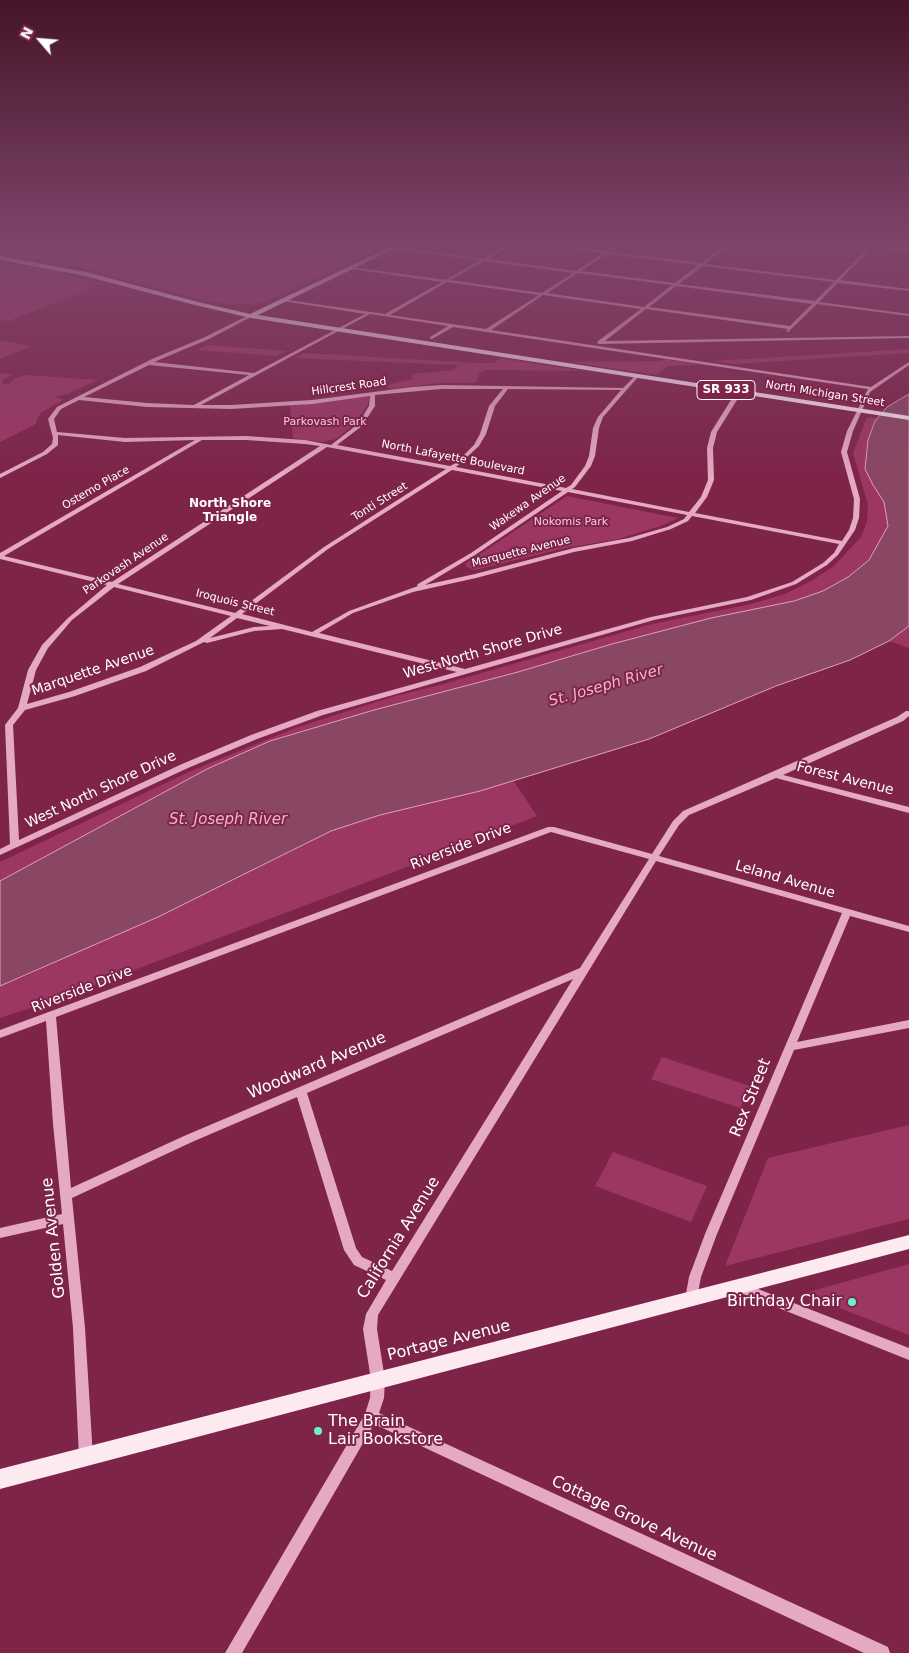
<!DOCTYPE html>
<html>
<head>
<meta charset="utf-8">
<style>
	body { margin:0 }
	#map { position:relative; width:909px; height:1653px; overflow:hidden; background:#7e2449; font-family:"DejaVu Sans",sans-serif }
	canvas { display:block }
	.north { position:absolute; left:15px; top:15px; width:50px; height:50px; -webkit-text-stroke:4px #7e2449; paint-order:stroke; rotate:297deg; font-size:14px; font-weight:700; line-height:20px; text-align:center; color:#fff }
	.north::after { content:''; display:block; margin:auto; width:18px; height:22px; background:#fff; clip-path:polygon(50% 0,100% 100%,50% 72%,0 100%) }
</style>
</head>
<body>
<div id="map">
<canvas width="909" height="1653"></canvas>
<div class="north">N</div>
</div>
<script>
const c = document.querySelector('canvas').getContext('2d');
c.lineJoin = 'round';
function paint(path, color) { c.fillStyle = color; c.fill(path, 'evenodd'); }
const toPath = rows => new Path2D(rows.map(r => 'M' + r).join(''));
function trace(path, color, width, dash) { c.strokeStyle = color; c.lineWidth = width; c.lineCap = dash ? 'butt' : 'round'; c.setLineDash(dash || []); c.stroke(path); }
function write(font, color, halo, rows, align = 'center') {
  c.font = font + ' "DejaVu Sans",sans-serif'; c.lineWidth = 4; c.setLineDash([]); c.textBaseline = 'middle'; c.strokeStyle = halo; c.fillStyle = color; for (const [text, x, y, turn = 0] of rows) {
    c.save(); c.translate(x, y); c.rotate((+turn || 0) * Math.PI / 180); c.textAlign = isNaN(turn) ? turn : align; if (halo) c.strokeText(text, 0, 0); c.fillText(text, 0, 0); c.restore();
  }
}
paint(toPath([
	[0,246,385,246,264,303,234,304,210,302,75,266,0,254],
	[0,262,44,269,106,284,100,285,0,264],
	[0,265,50,274,97,286,9,321,0,320],
	[0,340,31,346,0,359],
	[207,345,287,351,276,356,197,350],
	[909,349,909,353,735,364,712,361],
	[304,353,477,363,495,363,500,358,584,371,485,370,479,374,476,383,440,383,389,389,386,385,413,379,412,374,454,370,458,365,293,358],
	[663,359,702,365,667,366,658,375,569,362,661,361],
	[7,373,13,375,3,379,2,383,8,385,15,378,27,375,97,380,70,393,52,398,60,398,63,400,42,412,37,418,36,424,0,442,0,374],
	[369,396,368,404,355,424,336,439,322,442,293,438,290,406],
	[870,417,878,418,875,421,873,485,884,502,888,526,869,560,848,577,823,591,794,601,685,625,612,644,518,672,374,710,270,741,207,769,0,881,0,862,191,771,295,728,395,696,440,685,652,624,751,604,785,594,809,582,834,566,861,537,867,522,868,505,853,453,866,419],
	[567,496,678,518,661,526,618,539,566,548,475,570,466,567,465,564],
	[909,626,909,648,889,641],
	[513,780,537,816,394,872,49,1002,0,1018,0,986,23,977,226,884,331,831,380,815,480,791],
	[662,1057,750,1086,740,1108,651,1079],
	[909,1125,909,1219,725,1266,768,1158],
	[613,1152,707,1186,691,1222,595,1186],
	[909,1264,909,1335,806,1295,808,1292]
]), '#9c3763');
const water = toPath([
	[909,394,909,626,889,641,850,660,776,686,649,739,480,791,380,815,331,831,158,917,0,986,0,881,207,769,270,741,374,710,518,672,612,644,711,618,794,601,823,591,848,577,869,560,888,526,884,502,873,485,865,469,868,440,875,421,887,407,909,394]
]);
paint(water, '#894763');
trace(water, '#e79dbe', 1);
paint(toPath([
	[505,246,510,246,488,259,576,271,603,253,550,246,564,246,606,251,614,246,619,246,610,252,701,263,723,246,728,246,705,264,836,280,870,246,887,246,909,249,909,251,873,247,840,280,909,289,909,291,838,283,819,302,909,314,909,316,817,304,788,332,786,331,788,329,646,309,605,341,909,336,909,338,599,344,597,343,598,341,641,309,543,295,491,330,871,387,909,362,909,365,870,392,853,431,847,452,860,499,859,518,855,530,838,555,827,565,796,584,751,600,654,620,323,715,257,739,188,768,0,855,0,849,10,844,5,725,18,708,28,670,42,645,68,618,107,585,0,559,0,553,195,440,125,442,58,435,58,445,47,454,2,477,0,478,0,474,43,452,52,444,53,438,48,419,57,407,152,359,205,337,249,315,253,316,209,339,154,362,254,373,365,314,283,301,281,299,385,314,442,282,352,269,351,267,446,280,480,260,393,249,392,247,483,259,505,246],
	[607,254,698,265,675,283,581,271,607,254],
	[484,261,573,273,542,293,450,280,484,261],
	[703,266,834,282,815,301,679,284,703,266],
	[578,273,672,285,644,307,547,293,578,273],
	[447,282,539,295,486,329,390,315,447,282],
	[676,286,812,304,790,326,649,307,676,286],
	[370,314,448,326,430,337,430,339,432,339,453,327,868,389,847,431,841,452,854,499,853,518,849,530,842,541,695,513,707,497,714,480,713,448,717,432,742,392,739,390,736,392,711,432,707,448,708,480,701,497,689,512,572,489,575,487,591,466,595,456,599,428,603,417,638,377,638,375,636,375,623,388,441,385,412,387,312,400,231,405,201,405,370,314],
	[149,365,249,375,194,405,147,403,84,397,149,365],
	[441,389,503,389,489,406,480,434,474,445,456,463,450,466,337,445,362,426,375,406,375,395,441,389],
	[508,389,621,390,598,417,593,428,589,456,585,466,571,485,566,488,456,467,479,446,486,434,495,406,508,389],
	[370,396,369,406,358,424,331,445,305,440,246,436,125,438,57,432,54,419,61,409,79,400,147,407,231,409,312,404,370,396],
	[202,440,246,440,305,444,320,446,112,582,4,556,202,440],
	[327,447,446,469,324,547,235,613,118,584,327,447],
	[452,470,562,491,471,553,418,584,417,585,418,586,349,611,312,632,242,614,328,549,452,470],
	[568,492,687,515,684,519,667,527,629,538,574,548,475,574,425,585,475,555,568,492],
	[692,516,839,544,834,553,823,563,792,582,747,597,651,617,465,669,319,633,353,613,413,592,476,578,574,552,632,541,671,529,688,521,692,516],
	[114,587,231,616,196,641,140,667,69,692,27,704,36,670,48,648,72,620,114,587],
	[237,618,270,626,254,627,210,638,237,618],
	[282,629,457,672,317,711,251,735,182,764,19,840,13,725,25,710,75,696,146,671,204,642,207,643,254,631,282,629],
	[906,711,909,711,909,716,903,721,783,775,909,807,909,813,776,778,689,815,679,825,659,856,909,926,909,932,850,916,797,1042,909,1020,909,1028,794,1050,717,1234,701,1277,696,1303,691,1304,686,1303,685,1299,689,1277,705,1234,842,913,656,861,378,1315,377,1329,385,1380,384,1398,379,1413,888,1647,890,1653,864,1653,374,1424,242,1653,225,1653,365,1414,370,1398,371,1380,363,1329,366,1314,386,1280,354,1265,344,1250,297,1097,192,1142,72,1198,85,1328,93,1457,91,1462,86,1464,81,1462,79,1457,73,1328,63,1224,0,1238,0,1228,62,1214,53,1124,46,1021,0,1038,0,1030,548,827,554,827,652,854,673,821,683,811,897,717,906,711],
	[551,832,649,859,580,968,184,1136,71,1188,56,1017,551,832],
	[573,979,392,1271,362,1257,356,1248,307,1093,573,979],
	[740,1282,909,1348,909,1360,736,1291,734,1287,736,1283,740,1282]
]), '#e6a9c3');
paint(toPath([
	[392,246,400,246,258,315,909,416,909,420,251,318,195,305,85,276,0,260,0,256,86,272,198,302,250,314,392,246],
	[909,1235,909,1249,0,1489,0,1469,909,1235]
]), '#fdeaf1');
const sky = c.createLinearGradient(0, 0, 0, 478);
sky.addColorStop(0, '#451428');
sky.addColorStop(0.51, '#7e456a');
sky.addColorStop(1, '#7e456a00');
c.fillStyle = sky;
c.fillRect(0, 0, 909, 478);
for (const [x, y, r, color] of [
	[852,1302,5,"#6cf1cd"],
	[318,1431,5,"#6cf1cd"]
]) { const dot = new Path2D(); dot.arc(x, y, r, 0, 2 * Math.PI); c.fillStyle = color; c.fill(dot); trace(dot, '#7e2449', 2); }
write('11px', '#fff', '#7e2449', [
	["Hillcrest Road",349,387,-8],
	["North Michigan Street",825,394,9],
	["North Lafayette Boulevard",453,458,11],
	["Ostemo Place",96,488,-30],
	["Tonti Street",380,502,-32],
	["Wakewa Avenue",528,503,-35],
	["Marquette Avenue",521,552,-14],
	["Parkovash Avenue",126,564,-34],
	["Iroquois Street",235,603,14]
]);
write('11px', '#f5ccde', '#7e2449', [
	["Parkovash Park",325,422],
	["Nokomis Park",571,522]
]);
for (const [x, y, w] of [
	[726,390,58]
]) { const box = new Path2D(); box.roundRect(x - w / 2, y - 9.5, w, 19, 4); c.fillStyle = '#7e2449'; c.fill(box); trace(box, '#fff', 1); }
write('bold 12px', '#fff', null, [
	["SR 933",726,390]
]);
write('bold 12px', '#fff', '#7e2449', [
	["North Shore",230,504],
	["Triangle",230,518]
]);
write('14px', '#fff', '#7e2449', [
	["West North Shore Drive",483,652,-16],
	["Marquette Avenue",93,671,-19],
	["Forest Avenue",845,779,14],
	["West North Shore Drive",101,790,-25],
	["Riverside Drive",461,847,-21],
	["Leland Avenue",785,880,16],
	["Riverside Drive",82,990,-21]
]);
write('italic 15px', '#eeb4cd', '#7e2449', [
	["St. Joseph River",606,686,-16],
	["St. Joseph River",228,820]
]);
write('16px', '#fff', '#7e2449', [
	["Woodward Avenue",317,1066,-23],
	["Rex Street",751,1098,-68],
	["Golden Avenue",54,1238,-96],
	["California Avenue",399,1238,-58],
	["Portage Avenue",449,1341,-14],
	["Cottage Grove Avenue",634,1519,25]
]);
write('16px', '#fff', '#7e2449', [
	["Birthday Chair",842,1302],
	["The Brain",328,1422,"left"],
	["Lair Bookstore",328,1440,"left"]
], 'right');
</script>
</body>
</html>
